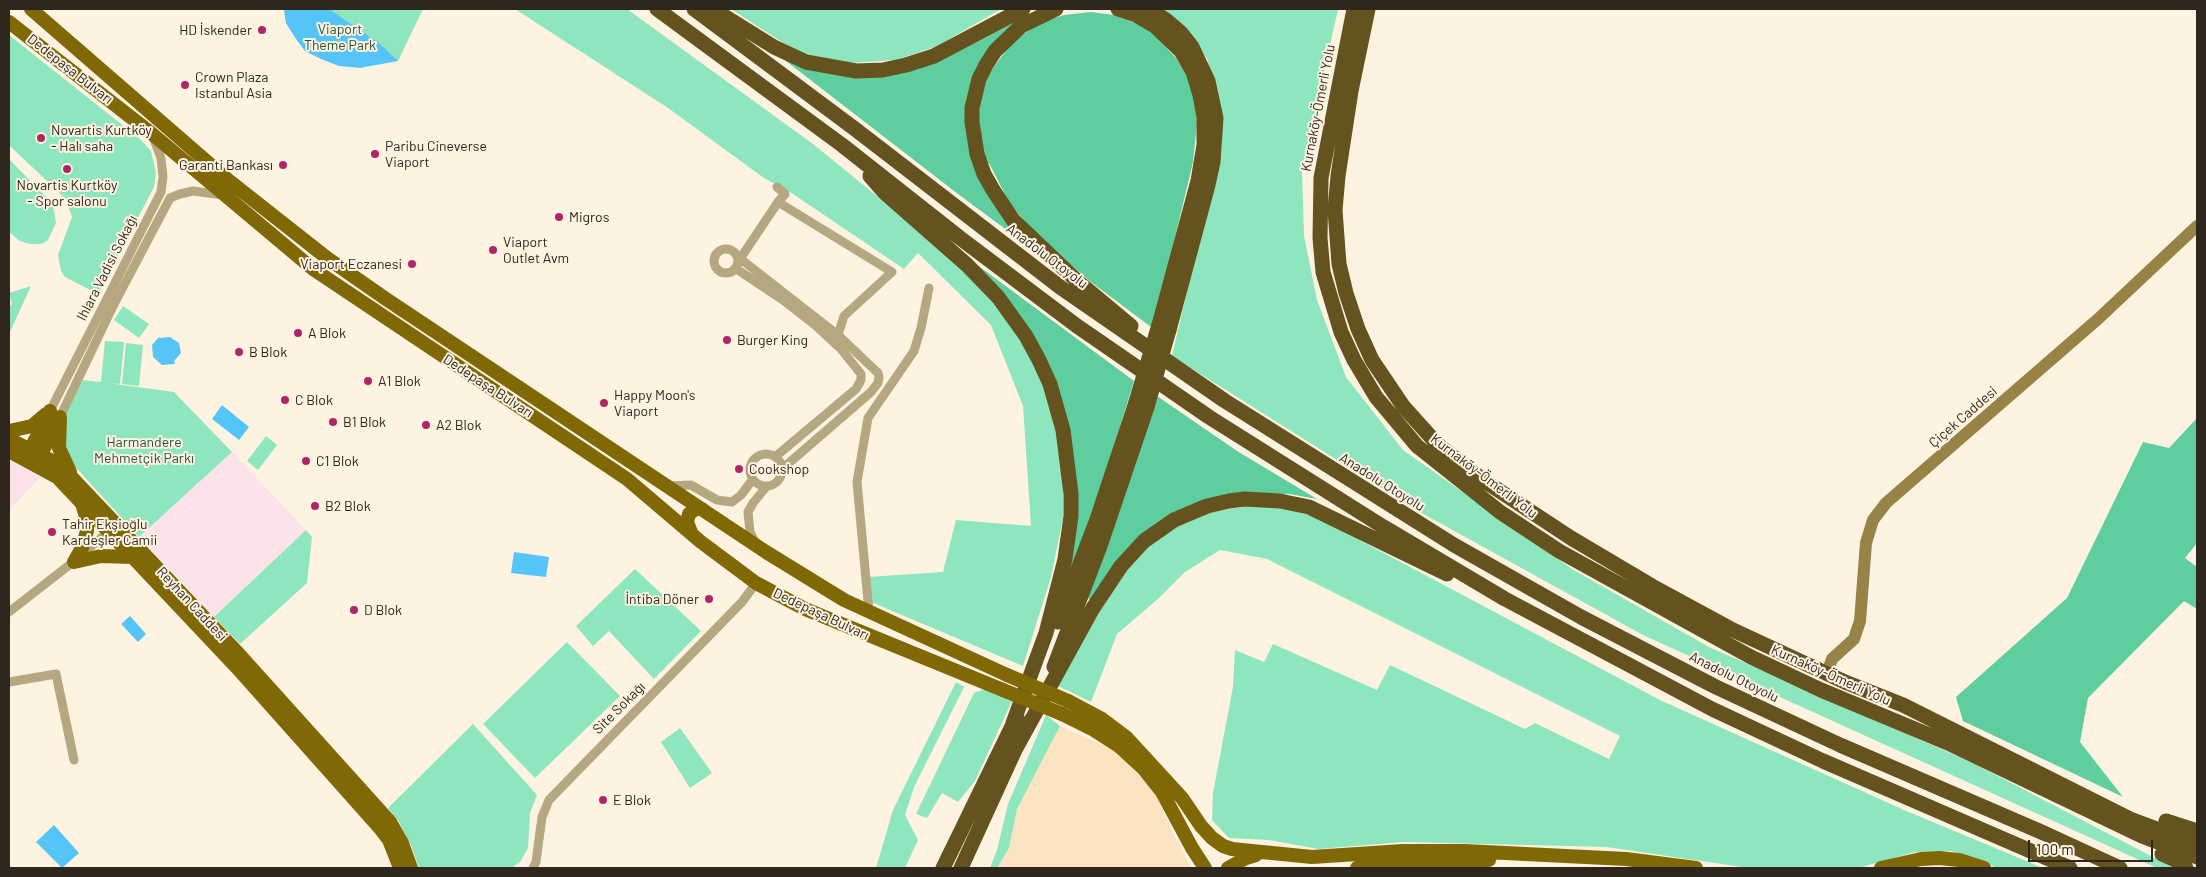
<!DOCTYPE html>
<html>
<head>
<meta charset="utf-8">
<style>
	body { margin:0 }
	#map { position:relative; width:2206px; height:877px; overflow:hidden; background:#fef2e1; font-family:Barlow,sans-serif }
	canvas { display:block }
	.frame { position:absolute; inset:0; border:10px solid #2f271d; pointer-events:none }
	.scale { position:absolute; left:2028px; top:840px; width:125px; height:22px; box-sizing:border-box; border:2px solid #2f271d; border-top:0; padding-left:6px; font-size:15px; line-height:18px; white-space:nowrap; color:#2f271d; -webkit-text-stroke:4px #fef2e1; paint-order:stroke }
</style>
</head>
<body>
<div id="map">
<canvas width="2206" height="877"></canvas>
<div class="frame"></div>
<div class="scale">100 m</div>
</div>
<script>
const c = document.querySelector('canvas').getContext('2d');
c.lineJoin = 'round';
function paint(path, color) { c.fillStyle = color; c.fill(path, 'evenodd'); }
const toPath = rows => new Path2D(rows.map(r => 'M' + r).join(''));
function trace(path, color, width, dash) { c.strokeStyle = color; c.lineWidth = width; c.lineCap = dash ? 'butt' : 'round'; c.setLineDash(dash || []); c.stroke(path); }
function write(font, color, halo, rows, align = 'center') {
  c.font = font + ' Barlow,sans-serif'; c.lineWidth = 4; c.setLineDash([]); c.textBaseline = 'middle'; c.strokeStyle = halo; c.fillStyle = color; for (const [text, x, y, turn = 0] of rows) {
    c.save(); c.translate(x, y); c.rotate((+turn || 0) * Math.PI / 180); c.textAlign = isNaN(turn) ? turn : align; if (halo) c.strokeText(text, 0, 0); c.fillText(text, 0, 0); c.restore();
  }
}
paint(toPath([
	[1060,726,1114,750,1139,769,1157,796,1171,829,1191,868,997,868,1009,848,1017,809]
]), '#fce3c1');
paint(toPath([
	[232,452,306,530,214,617,139,537],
	[9,460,42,476,9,510]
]), '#fce2e9');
paint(toPath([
	[284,9,423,9,398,61,339,66,305,51,286,23],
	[515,9,627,9,813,144,958,262,1006,315,1037,367,1053,408,1063,467,1063,518,1051,577,1023,666,871,602,868,577,943,572,956,520,1031,526,1023,406,991,325,918,253,904,269,790,192,764,178,668,108],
	[731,9,1001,9,937,46,896,60,850,63,799,53],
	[1159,9,1338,9,1302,172,1304,236,1317,300,1346,377,1403,450,1572,569,1709,647,1973,763,2174,868,2157,868,1643,635,1418,511,1172,356,1215,170,1219,106,1207,58,1164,11],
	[9,35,140,139,151,151,156,173,154,187,98,294,65,277,61,271,58,255,72,217,66,199,9,145],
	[9,159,50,201,54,210,56,223,48,240,42,244,30,244,20,241,9,232,9,178,11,176,9,174],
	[31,286,9,334,9,307,12,304,9,293],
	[123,306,149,324,139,338,114,320],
	[105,341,124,342,120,384,108,383,174,392,232,452,139,537,71,462,64,446,64,417,83,380,101,382],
	[126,343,143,345,139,386,122,384],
	[266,436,277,445,258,470,247,461],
	[1252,506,1283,508,1316,517,1660,700,1904,810,2043,868,1996,868,1984,861,1951,851,1915,852,1858,868,1748,868,1607,847,1404,842,1318,849,1269,840,1229,838,1212,820,1213,793,1233,687,1235,650,1264,662,1273,644,1377,690,1390,665,1525,729,1535,723,1609,759,1620,736,1267,559,1220,550,1185,572,1159,598,1117,634,1091,702,1058,686,1106,596,1137,555,1181,521,1205,512],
	[306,530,312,537,307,583,240,644,214,617],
	[635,569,701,631,654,679,609,631,593,646,576,626],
	[567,642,620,696,535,778,483,724],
	[956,682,964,687,914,787,905,815,918,840,905,868,876,868,893,810],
	[985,689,1012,701,975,781,958,802,942,793,927,818,916,814,974,693],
	[1046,715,1060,726,1017,809,1009,848,997,868,990,868,997,850,1008,804],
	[473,724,537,795,530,813,528,848,520,862,511,868,419,868,411,845,399,822,388,808],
	[680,728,712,773,690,788,661,742]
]), '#8ee6be');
paint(toPath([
	[1091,12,1114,15,1138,24,1154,34,1176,58,1187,76,1193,96,1197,123,1193,162,1165,279,1151,327,1091,282,1041,240,1010,204,989,163,986,163,978,122,980,100,988,75,1007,49,1020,36,1042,22,1064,15],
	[1021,16,995,43,968,132,1027,245,958,194,773,51,863,75],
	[976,264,1134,381,1108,465,1062,597,1072,554,1064,416],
	[1157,396,1237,451,1317,499,1289,494,1244,493,1193,505,1090,600,1088,598],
	[2197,418,2197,543,2185,558,2197,567,2197,609,2184,601,2088,698,2080,742,2123,797,1963,721,1956,697,2067,598,2143,442,2169,448]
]), '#5ece9f');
paint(toPath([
	[284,9,329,9,379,43,398,61,360,68,339,66,321,59,305,51,296,39,286,23],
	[159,337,160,338,170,337,179,343,181,353,174,361,175,364,162,365,153,357,152,345],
	[222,405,249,427,239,440,212,419],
	[514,552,549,557,546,577,511,573],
	[130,616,146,634,138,642,121,624],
	[54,825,79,853,62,868,36,842]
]), '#55c5f8');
trace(toPath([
	[777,187,785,194,778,202,892,272,844,316,838,335],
	'714 261a12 12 0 1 1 24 0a12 12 0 1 1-24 0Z',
	[738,257,838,335,878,373,879,377,878,383,871,392,782,469],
	[740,259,778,202],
	[735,268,783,300,815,325,841,349,861,374,861,380,856,389,775,457],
	[50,411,161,192,163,177,161,158,153,137],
	[60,417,112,308,170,198,180,194,193,191,223,195],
	'750 470a16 16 0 1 1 32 0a16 16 0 1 1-32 0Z',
	[668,486,691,485,717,500,732,502,741,495,753,479],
	[756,544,750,532,748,512,753,503,767,486],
	[9,612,77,559,111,529],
	[869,612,857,482,868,418,914,351,921,328,929,288],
	[9,682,56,674,74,760],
	[533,868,536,862,542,817,549,800,742,602,756,583]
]), '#b5a881', 9);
trace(toPath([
	[1827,673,1832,659,1854,639,1860,621,1866,543,1873,520,1886,503,2098,319,2197,226]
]), '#978346', 12);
trace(toPath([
	[31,9,228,180,327,258,386,299,766,552,844,600,1007,675],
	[9,22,151,133,313,269,627,479,701,542,756,583,805,609,1003,690],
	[60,417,59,448,70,472],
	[9,431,32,426,46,414],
	[9,439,60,465,236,651,390,822,402,843,411,868],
	[9,451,57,477,241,672,379,827,389,840,400,868],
	[30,459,30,450,50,411],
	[34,459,41,454,57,423],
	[691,532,687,522,689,514,695,509,702,509],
	[74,562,82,548,87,531,87,520,83,507],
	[74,562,101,556,132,557],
	[1068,701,1102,719,1126,737,1182,798,1201,826,1212,838,1223,846,1232,849,1312,857,1403,851,1465,851,1626,859,1696,868],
	[1062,714,1094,730,1119,746,1143,768,1162,792,1192,848,1205,868],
	[1228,868,1246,858,1256,855],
	[1357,868,1396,863,1489,860],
	[1881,868,1921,859,1939,858,1959,860,1984,868]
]), '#816807', 14);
trace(toPath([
	[657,9,842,145,960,238,1077,326,1209,417,1382,526,1505,599,1712,709,1823,761,2070,868],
	[694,9,855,129,1060,287,1225,401,1454,545,1581,617,1716,687,1840,745,2046,834,2120,868],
	[713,9,774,47,806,62,856,71,883,70,906,65,934,56,1023,9],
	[1056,9,1021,26,995,51,986,65,979,79,972,108,972,122,977,154,984,174,993,190,1013,220,1076,280,1131,326],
	[1118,9,1136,15,1155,26,1181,51,1193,72,1200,95,1204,118,1204,145,1198,181,1159,325],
	[1149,9,1166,20,1181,33,1192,47,1208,81,1216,118,1213,162,1208,185,1169,330],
	[1354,9,1321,178,1320,238,1323,272,1341,332,1354,360,1376,397,1417,446,1500,512,1559,551,1751,657,1821,690,1948,743,2142,836,2197,857],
	[1368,9,1351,91,1338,176,1335,210,1339,264,1346,293,1358,329,1372,360,1403,406,1438,445,1483,480,1571,538,1652,586,1733,630,1845,682,1903,705,2130,819,2197,844],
	[870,176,884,192,967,265,998,297,1026,336,1039,360,1050,384,1063,430,1071,494,1071,516,1065,559,1046,633,1013,723],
	[1058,622,1096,522,1136,402],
	[1054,667,1100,546,1147,407],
	[2166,821,2197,831],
	[2162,854,2184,864,2186,868],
	[943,868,1017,716],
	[961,868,1015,750,1093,608,1121,566,1133,553,1144,541,1174,520,1207,506,1229,501,1245,499,1280,501,1309,507,1447,574]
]), '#64531e', 15);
trace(toPath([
	[1007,675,1068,701],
	[1003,690,1062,714]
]), '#816807', 14);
trace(toPath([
	[1136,402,1159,325],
	[1147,407,1169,330]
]), '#64531e', 15);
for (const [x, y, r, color] of [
	[262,30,5,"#af2668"],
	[185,85,5,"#af2668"],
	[41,138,5,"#af2668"],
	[375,154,5,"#af2668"],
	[283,165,5,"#af2668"],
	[67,169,5,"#af2668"],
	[559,217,5,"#af2668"],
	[493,250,5,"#af2668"],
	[412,264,5,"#af2668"],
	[298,333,5,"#af2668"],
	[727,340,5,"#af2668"],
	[239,352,5,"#af2668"],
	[368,381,5,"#af2668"],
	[285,400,5,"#af2668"],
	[604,403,5,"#af2668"],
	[333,422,5,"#af2668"],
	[426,425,5,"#af2668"],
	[306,461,5,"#af2668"],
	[739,469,5,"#af2668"],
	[315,506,5,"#af2668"],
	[52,532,5,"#af2668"],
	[709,599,5,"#af2668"],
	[354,610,5,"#af2668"],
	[603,800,5,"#af2668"]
]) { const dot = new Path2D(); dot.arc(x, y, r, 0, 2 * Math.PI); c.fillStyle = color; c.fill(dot); trace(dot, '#fef2e1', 2); }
write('14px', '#23523e', '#fef2e1', [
	["Viaport",340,29],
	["Theme Park",340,45],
	["Harmandere",144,442],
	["Mehmetçik Parkı",144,458]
]);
write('14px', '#2f271d', '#fef2e1', [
	["HD İskender",252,30,"right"],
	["Crown Plaza",195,77],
	["Istanbul Asia",195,93],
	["Novartis Kurtköy",51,130],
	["- Halı saha",51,146],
	["Paribu Cineverse",385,146],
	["Viaport",385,162],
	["Garanti Bankası",273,165,"right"],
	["Novartis Kurtköy",67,185,"center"],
	["- Spor salonu",67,201,"center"],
	["Migros",569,217],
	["Viaport",503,242],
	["Outlet Avm",503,258],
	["Viaport Eczanesi",402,264,"right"],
	["A Blok",308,333],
	["Burger King",737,340],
	["B Blok",249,352],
	["A1 Blok",378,381],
	["Happy Moon's",614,395],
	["Viaport",614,411],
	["C Blok",295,400],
	["B1 Blok",343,422],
	["A2 Blok",436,425],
	["C1 Blok",316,461],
	["Cookshop",749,469],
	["B2 Blok",325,506],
	["Tahir Ekşioğlu",62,524],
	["Kardeşler Camii",62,540],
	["İntiba Döner",699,599,"right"],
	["D Blok",364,610],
	["E Blok",613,800]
], 'left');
write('14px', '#2f271d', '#fef2e1', [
	["Dedepaşa Bulvarı",70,69,38],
	["Kurnaköy-Ömerli Yolu",1318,108,-79],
	["Anadolu Otoyolu",1047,256,37],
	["Ihlara Vadisi Sokağı",107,268,-63],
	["Dedepaşa Bulvarı",488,386,33],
	["Çiçek Caddesi",1963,417,-41],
	["Kurnaköy-Ömerli Yolu",1484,476,37],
	["Anadolu Otoyolu",1382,482,32],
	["Reyhan Caddesi",192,604,47],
	["Dedepaşa Bulvarı",821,614,25],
	["Kurnaköy-Ömerli Yolu",1831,675,24],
	["Anadolu Otoyolu",1734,677,26],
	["Site Sokağı",619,708,-45]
]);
</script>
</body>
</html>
